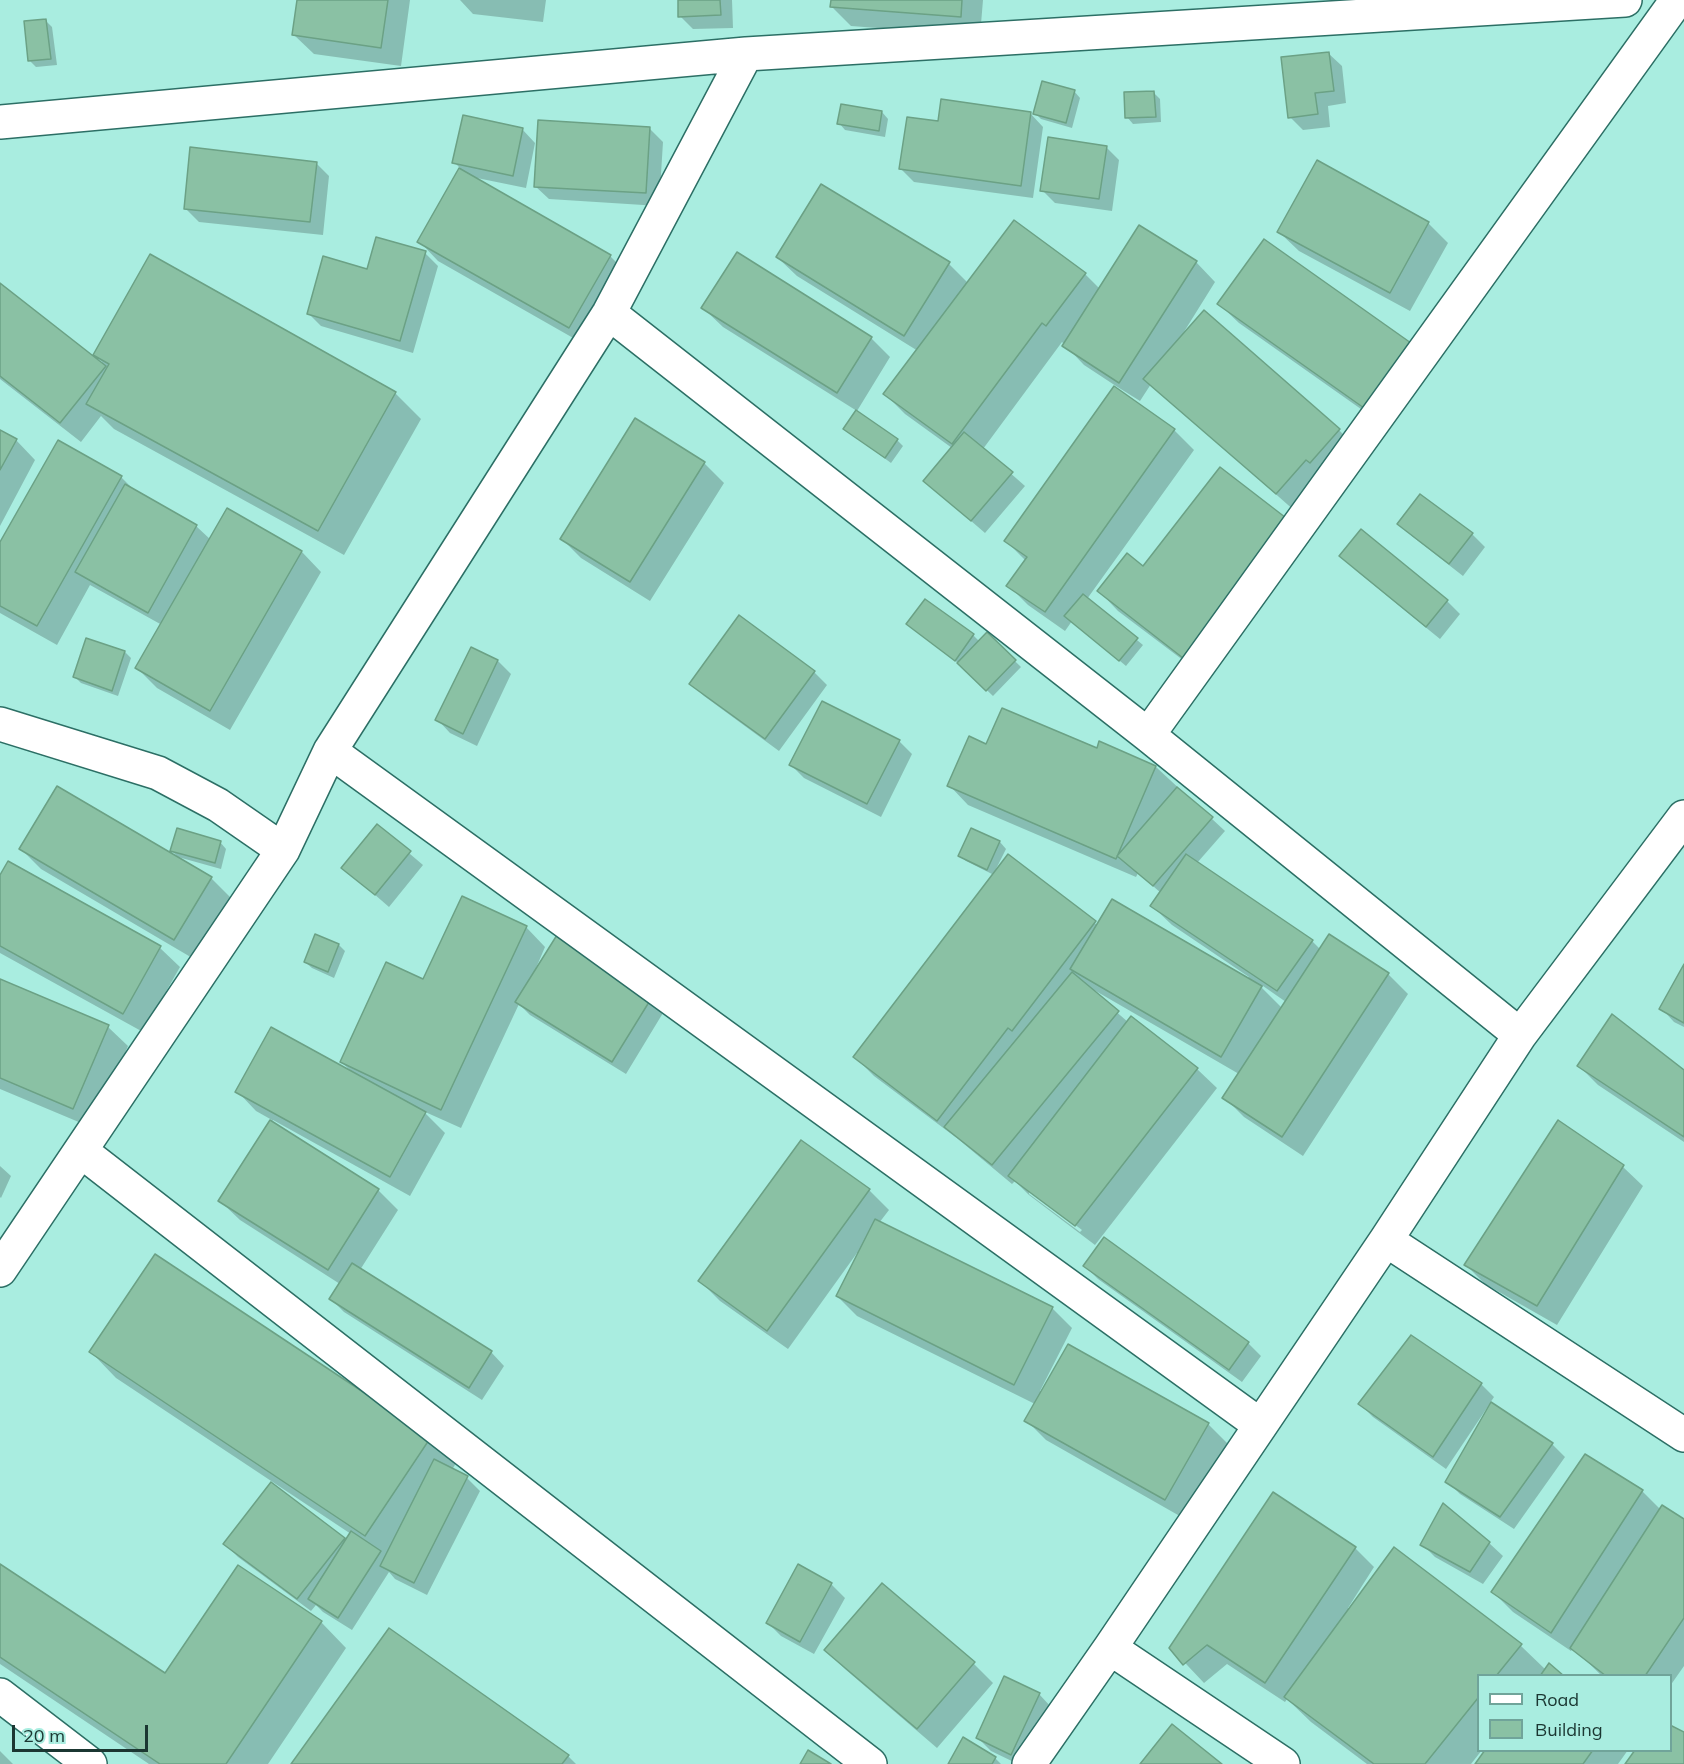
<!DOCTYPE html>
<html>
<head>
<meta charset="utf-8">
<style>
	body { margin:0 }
	#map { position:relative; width:1684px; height:1764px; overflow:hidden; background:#a9ede0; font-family:Mulish,sans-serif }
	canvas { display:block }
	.legend { position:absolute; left:1477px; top:1674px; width:195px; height:78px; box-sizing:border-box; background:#a9ede0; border:2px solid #70a49a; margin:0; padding:8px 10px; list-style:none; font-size:18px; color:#1b3732 }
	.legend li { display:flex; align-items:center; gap:12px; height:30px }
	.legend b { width:30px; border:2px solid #70a49a }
	.scale { position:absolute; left:12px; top:1725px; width:136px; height:27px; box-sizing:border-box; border:3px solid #1b3732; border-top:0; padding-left:8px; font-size:18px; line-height:21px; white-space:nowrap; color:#1b3732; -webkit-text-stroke:4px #a9ede0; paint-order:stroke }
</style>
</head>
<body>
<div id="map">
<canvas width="1684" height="1764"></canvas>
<ul class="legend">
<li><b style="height:8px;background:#fff"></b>Road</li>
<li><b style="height:16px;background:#8ac1a4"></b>Building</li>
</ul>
<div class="scale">20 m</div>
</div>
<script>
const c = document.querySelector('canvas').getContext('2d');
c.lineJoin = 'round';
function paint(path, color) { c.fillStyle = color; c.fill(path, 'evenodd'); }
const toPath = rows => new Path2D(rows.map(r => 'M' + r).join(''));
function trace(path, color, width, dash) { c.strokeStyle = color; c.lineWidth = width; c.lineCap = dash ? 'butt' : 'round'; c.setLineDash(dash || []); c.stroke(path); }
paint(toPath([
	[299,0,410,0,401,66,314,54,294,35],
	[460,0,546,0,543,22,473,14],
	[679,0,732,0,733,28,693,29,680,16],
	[832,0,983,0,980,36,851,26,832,7],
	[46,21,52,27,57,65,36,67,30,61],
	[1328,53,1342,66,1346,103,1328,106,1330,127,1303,130,1290,117],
	[1074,91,1080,98,1072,128,1041,119,1035,113],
	[1153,92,1160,99,1161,122,1133,124,1127,117],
	[882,112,888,119,885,137,845,130,839,123],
	[1030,113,1043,127,1033,198,914,182,901,169,939,123],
	[522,129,535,143,526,188,472,177,610,256,630,276,589,347,438,261,419,241,460,168,454,162],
	[650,129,663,142,659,206,549,199,535,186],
	[1106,147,1119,160,1112,211,1055,203,1042,190],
	[316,163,329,176,323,235,199,222,185,208],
	[1428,223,1448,243,1410,311,1299,251,1279,232],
	[1264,241,1385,426,1239,323,1219,304],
	[425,253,438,266,413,353,321,326,308,313,368,271],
	[777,257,949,264,968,283,1085,274,1100,289,1196,262,1215,282,1182,335,1339,430,1358,450,1296,512,1151,384,1140,401,1116,386,1115,388,1174,430,1194,450,1087,599,1143,645,1126,666,1072,621,1065,631,1028,605,1008,585,1026,561,1006,541,1116,386,1084,365,1062,342,983,449,1025,486,985,533,925,481,952,448,905,414,885,394,918,351,797,276],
	[0,285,100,363,102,362,95,355,395,393,421,419,344,555,114,429,101,416,81,442,0,379],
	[703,308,871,338,890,357,857,411,723,327],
	[635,420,704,463,724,483,650,601,581,558,562,539],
	[845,429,897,440,903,446,891,463],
	[0,432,16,440,35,460,0,526],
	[121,477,136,492,196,526,211,540,228,510,302,552,321,572,230,730,157,688,137,668,162,625,90,585,57,645,0,613,0,545],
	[1289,522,1309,542,1204,676,1118,611,1099,591,1143,568],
	[1399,524,1472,534,1485,547,1463,576,1413,537],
	[1354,569,1447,601,1460,614,1440,639],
	[739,617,814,672,827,685,779,751,704,696,691,683],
	[908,624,973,635,980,642,987,634,1021,667,993,696,962,666],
	[471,649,498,661,511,674,477,746,450,733,437,719],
	[125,652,131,658,118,696,81,683,75,677],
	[899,741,912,754,881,817,804,778,791,765],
	[1100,743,1156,767,1225,831,1197,863,1312,941,1321,950,1329,936,1388,974,1408,994,1303,1156,1244,1117,1224,1097,1239,1074,1094,990,1092,991,1128,1022,1197,1069,1217,1088,1095,1245,1029,1195,1015,1181,1012,1184,958,1139,874,1076,855,1057,994,875,966,861,959,855,971,830,1000,842,1006,849,995,871,1098,925,1247,979,1249,977,1172,925,1152,906,1161,893,1138,873,1136,877,968,805,949,785,987,746,1097,750],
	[1263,986,1286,1002,1282,1008,1262,988],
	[1029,1190,1082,1230,1080,1232,1029,1194],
	[377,826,423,865,389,907,343,867],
	[220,842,226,849,221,869,178,857,172,851],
	[21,849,211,878,230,897,194,959,41,869],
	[0,878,160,948,180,967,143,1032,0,953],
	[526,927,545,947,536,968,538,969,558,937,666,1008,626,1074,530,1015,519,1004,461,1128,423,1111,445,1133,410,1196,273,1120,271,1122,378,1190,398,1210,360,1270,491,1352,504,1366,482,1400,344,1312,331,1299,340,1284,240,1220,220,1201,272,1120,256,1111,237,1091,351,1071,341,1062,424,981],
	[339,945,345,951,334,978,312,968,305,962],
	[1684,966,1684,1027,1674,1022,1661,1008],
	[0,981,108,1027,128,1046,93,1128,0,1089],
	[1579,1066,1684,1071,1684,1142,1598,1085],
	[1559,1122,1623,1167,1643,1186,1557,1325,1485,1284,1466,1265],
	[0,1166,11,1176,1,1198,0,1197],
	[869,1190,889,1210,879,1223,1052,1308,1072,1328,1040,1391,1208,1424,1228,1444,1185,1519,1046,1440,1026,1420,1035,1404,857,1316,837,1296,859,1254,857,1253,788,1349,720,1301,700,1281],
	[1085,1266,1248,1343,1261,1356,1242,1382,1098,1279],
	[91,1352,430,1438,456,1463,452,1470,467,1478,480,1491,427,1595,395,1579,389,1572,352,1630,323,1612,316,1605,311,1611,238,1557,225,1544,344,1539,346,1541,351,1534,116,1378],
	[1481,1384,1494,1397,1490,1403,1552,1444,1565,1457,1514,1529,1460,1494,1447,1481,1491,1406,1489,1405,1446,1469,1373,1417,1360,1404],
	[1642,1491,1661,1510,1684,1521,1684,1666,1670,1686,1670,1676,1602,1676,1573,1648,1571,1651,1513,1612,1493,1592],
	[1489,1543,1503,1556,1483,1584,1435,1557,1422,1544],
	[1355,1548,1374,1567,1348,1608,1350,1609,1521,1646,1546,1670,1562,1676,1478,1676,1478,1750,1482,1750,1471,1764,1367,1764,1311,1722,1287,1699,1285,1702,1227,1664,1204,1683,1171,1648],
	[0,1565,165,1675,321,1622,346,1648,268,1764,149,1764,0,1664],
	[798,1566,832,1585,845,1598,814,1654,781,1636,768,1623],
	[882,1585,974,1664,993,1683,937,1748,845,1669,826,1650],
	[1039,1694,1052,1708,1018,1764,991,1751,978,1738],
	[1487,1750,1628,1750,1618,1764,1477,1764],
	[0,1751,13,1764,0,1764],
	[568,1756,576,1764,293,1764],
	[995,1758,1001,1764,949,1764]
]), '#0003');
const building = toPath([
	[297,0,388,0,381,48,292,35,297,0],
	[678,0,720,0,721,15,678,17,678,0],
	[831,0,962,0,961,17,830,7,831,0],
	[46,19,51,59,28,61,24,21,46,19],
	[1329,52,1334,91,1315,93,1318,114,1288,118,1281,57,1329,52],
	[1042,81,1075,90,1066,123,1033,114,1042,81],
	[1154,91,1156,117,1125,118,1124,92,1154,91],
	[941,99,1031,112,1021,186,899,169,907,117,938,121,941,99],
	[841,104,882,111,879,131,837,124,841,104],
	[463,115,523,128,513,176,452,163,463,115],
	[538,120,650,127,646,193,534,187,538,120],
	[1048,137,1107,146,1099,199,1040,191,1048,137],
	[190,147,317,162,310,222,184,209,190,147],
	[1317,160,1429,222,1390,293,1277,232,1317,160],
	[459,168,611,255,569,328,417,242,459,168],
	[821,184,950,262,904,336,776,257,821,184],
	[1014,220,1086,273,1046,326,1042,323,952,444,883,394,1014,220],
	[1139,225,1197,261,1119,383,1062,346,1139,225],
	[376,237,426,251,400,341,307,314,323,256,367,269,376,237],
	[1264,239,1411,343,1364,408,1217,304,1264,239],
	[737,252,872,337,837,393,701,308,737,252],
	[150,254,396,392,318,531,86,404,109,364,93,355,150,254],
	[0,283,106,366,60,423,0,376,0,283],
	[1204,310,1340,429,1310,463,1306,460,1276,494,1143,379,1204,310],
	[1114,386,1175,429,1045,612,1006,586,1027,557,1004,541,1114,386],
	[856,410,898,439,885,458,843,429,856,410],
	[635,418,705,462,630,582,560,539,635,418],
	[0,430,17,439,0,470,0,430],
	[964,432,1013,472,971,521,923,481,964,432],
	[58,440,122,476,37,626,0,606,0,542,58,440],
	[1220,467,1290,521,1183,658,1097,591,1127,553,1143,566,1220,467],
	[125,484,197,525,148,613,75,572,125,484],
	[1420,494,1473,533,1449,564,1397,524,1420,494],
	[227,508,302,551,210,711,135,668,227,508],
	[1361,529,1448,600,1426,627,1339,556,1361,529],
	[1083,594,1138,638,1119,661,1064,616,1083,594],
	[925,599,974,634,955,661,906,624,925,599],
	[739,615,815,671,765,739,689,684,739,615],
	[987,632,1016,660,986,691,957,663,987,632],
	[86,638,125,651,112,691,73,677,86,638],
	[471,647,498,660,463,734,435,720,471,647],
	[822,701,900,740,867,804,789,765,822,701],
	[1002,708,1097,748,1099,741,1156,766,1116,859,947,786,969,736,986,744,1002,708],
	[57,786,212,877,174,940,19,849,57,786],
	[1177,787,1213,817,1153,886,1117,856,1177,787],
	[377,824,411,851,375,895,341,868,377,824],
	[177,828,221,841,215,863,170,851,177,828],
	[971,828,1000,841,987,870,958,856,971,828],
	[1008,854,1096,921,1012,1031,1008,1028,937,1121,853,1057,1008,854],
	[1186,854,1313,940,1277,991,1150,906,1186,854],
	[8,861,161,946,123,1014,0,946,0,875,8,861],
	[462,896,527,926,441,1110,340,1062,386,962,423,979,462,896],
	[1112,899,1262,986,1221,1057,1070,969,1112,899],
	[315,934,339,944,328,972,304,962,315,934],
	[1329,934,1389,973,1282,1137,1222,1098,1329,934],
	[557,935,654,994,612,1062,515,1002,557,935],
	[1684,964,1684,1023,1659,1009,1684,964],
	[1072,972,1119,1011,992,1165,944,1127,1072,972],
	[0,979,109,1025,73,1109,0,1078,0,979],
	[1612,1014,1684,1070,1684,1137,1577,1066,1612,1014],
	[1131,1016,1198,1068,1075,1226,1008,1176,1131,1016],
	[271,1027,426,1112,390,1177,235,1092,271,1027],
	[270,1120,379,1189,328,1270,218,1201,270,1120],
	[1558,1120,1624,1165,1537,1306,1464,1265,1558,1120],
	[801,1140,870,1189,767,1331,698,1281,801,1140],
	[875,1219,1053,1307,1014,1385,836,1296,875,1219],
	[1104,1237,1249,1342,1229,1370,1083,1266,1104,1237],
	[155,1254,431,1437,365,1536,89,1352,155,1254],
	[352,1263,492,1351,469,1388,329,1299,352,1263],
	[1411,1335,1482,1383,1433,1457,1358,1404,1411,1335],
	[1068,1344,1209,1423,1165,1500,1024,1421,1068,1344],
	[1491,1402,1553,1443,1500,1517,1445,1482,1491,1402],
	[1585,1454,1643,1490,1551,1633,1491,1592,1585,1454],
	[434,1459,468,1476,414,1583,380,1566,434,1459],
	[271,1482,345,1538,297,1599,223,1544,271,1482],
	[1273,1492,1356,1547,1265,1683,1207,1645,1183,1665,1169,1648,1273,1492],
	[1443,1503,1490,1542,1470,1572,1420,1545,1443,1503],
	[1662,1505,1684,1519,1684,1618,1645,1676,1606,1676,1570,1648,1662,1505],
	[351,1531,381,1551,338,1618,308,1599,351,1531],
	[1394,1547,1522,1644,1496,1676,1478,1676,1478,1698,1425,1764,1374,1764,1284,1697,1394,1547],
	[0,1564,165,1673,238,1565,322,1621,226,1764,160,1764,0,1657,0,1564],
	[798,1564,832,1583,800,1642,766,1623,798,1564],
	[882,1583,975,1662,917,1729,824,1650,882,1583],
	[389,1628,569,1755,562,1764,291,1764,389,1628],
	[1549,1663,1564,1676,1540,1676,1549,1663],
	[1004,1676,1040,1693,1011,1755,976,1738,1004,1676],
	[1172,1724,1222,1764,1140,1764,1172,1724],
	[1670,1725,1684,1732,1684,1764,1625,1764,1635,1750,1670,1750,1670,1725],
	[963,1737,996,1757,992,1764,948,1764,963,1737],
	[808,1750,831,1764,800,1764,808,1750],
	[1485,1750,1593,1750,1583,1764,1475,1764,1485,1750]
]);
paint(building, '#8ac1a4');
trace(building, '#6ba185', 1.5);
const minor = toPath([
	[0,122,746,54,1625,0],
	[609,313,1148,735,1520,1035],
	[0,724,158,773,218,805,283,850],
	[1148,735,1677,0],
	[330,751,1260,1425],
	[81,1151,870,1764],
	[1386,1240,1684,1435],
	[0,1270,283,850,330,751,609,313,746,54],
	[1110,1648,1283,1764],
	[0,1695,90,1764],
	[1029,1764,1110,1648,1386,1240,1520,1035,1684,817]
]);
trace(minor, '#2c6f65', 36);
trace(minor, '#fff', 33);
</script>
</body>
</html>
